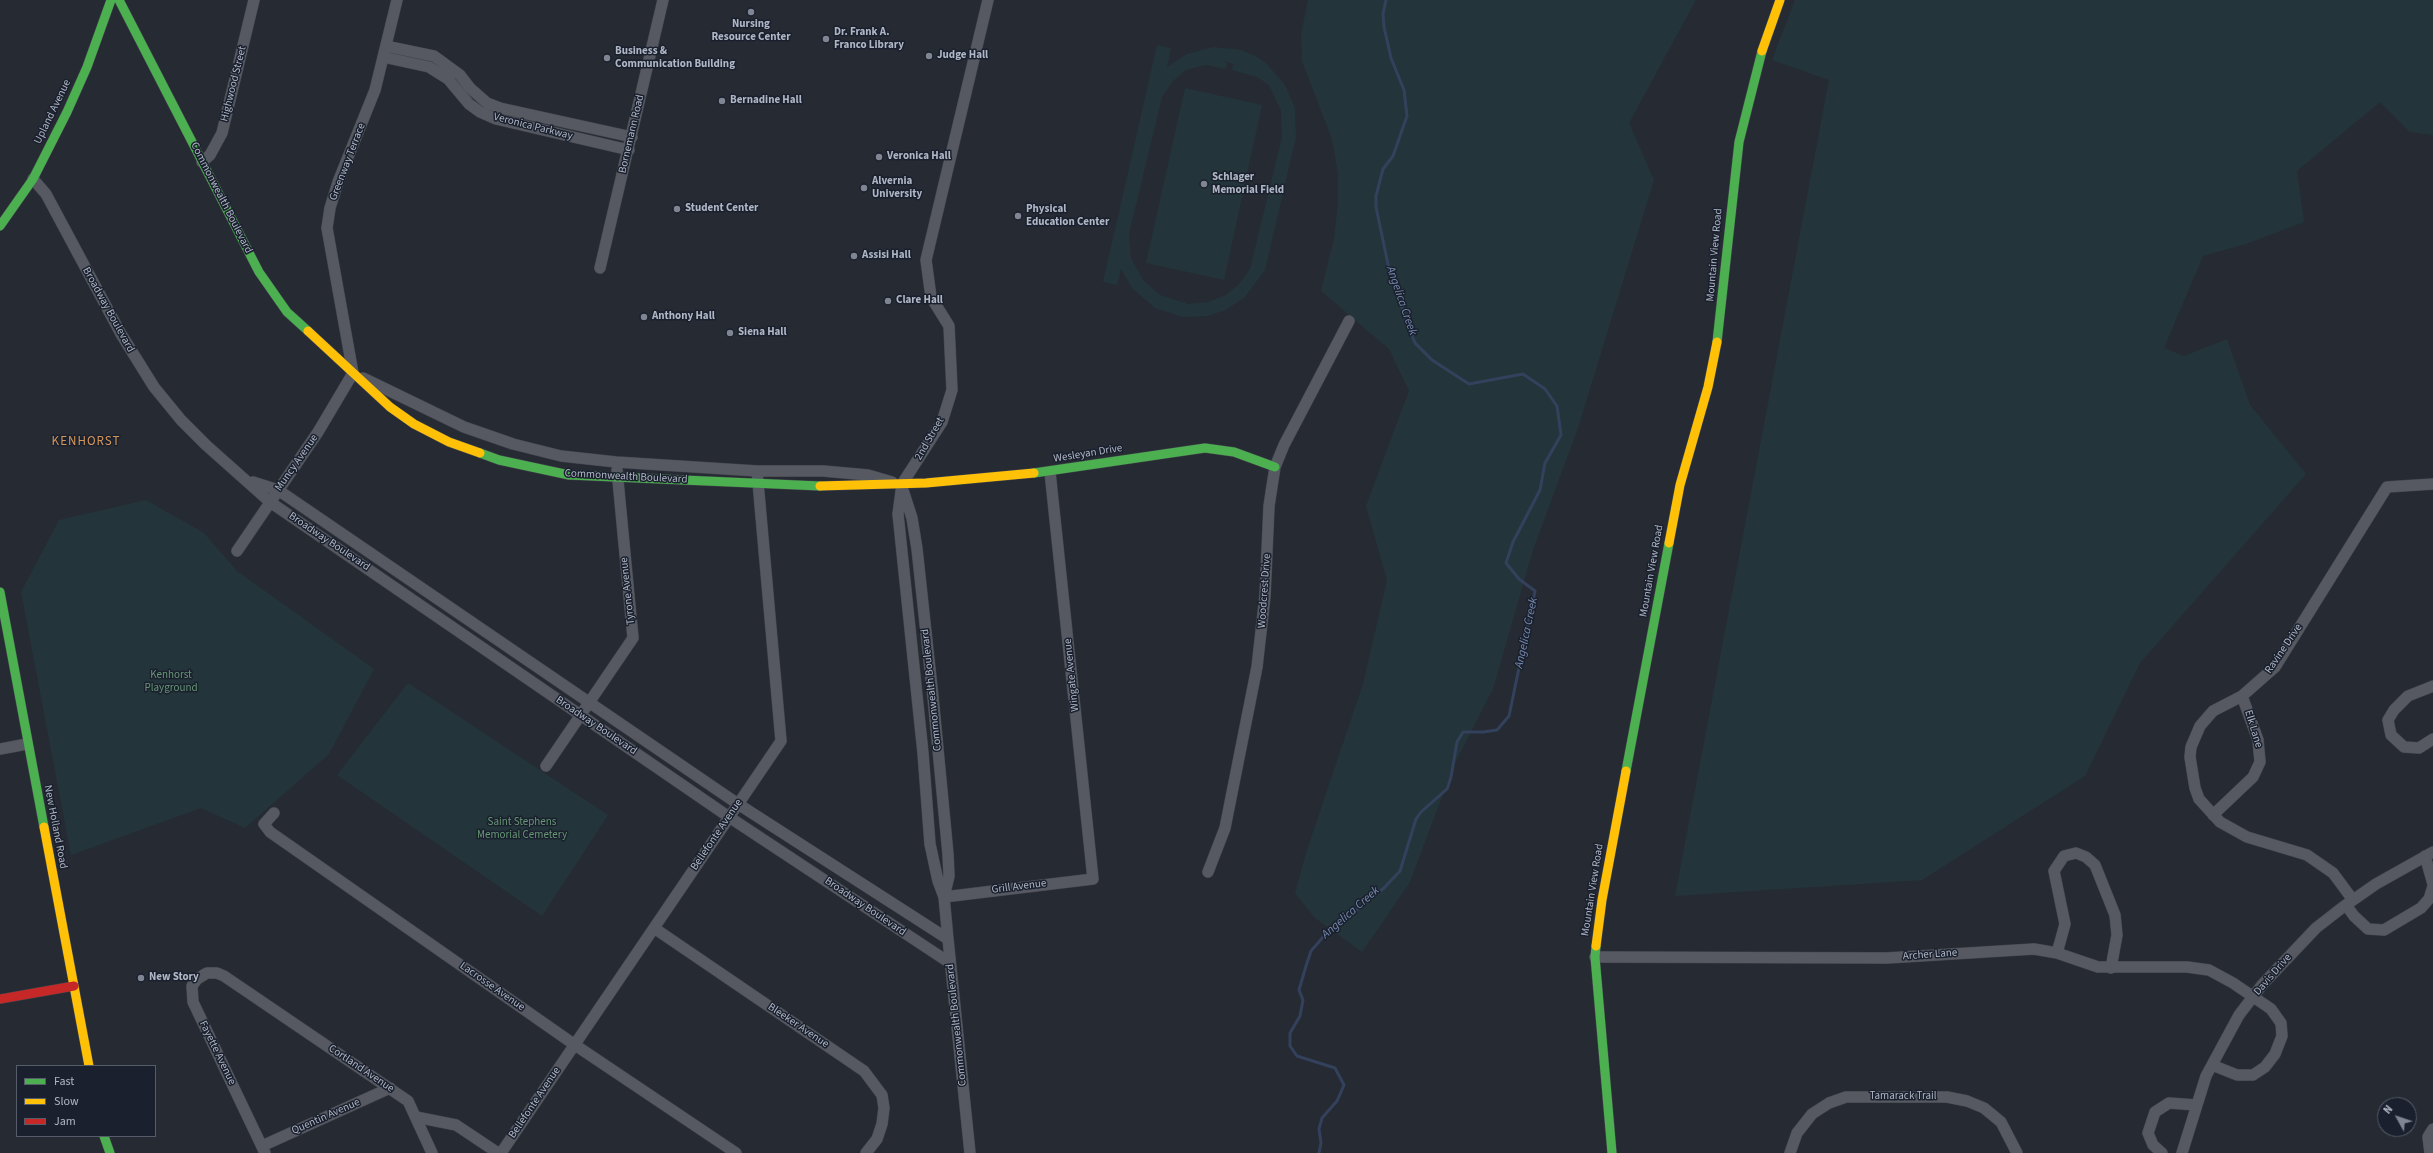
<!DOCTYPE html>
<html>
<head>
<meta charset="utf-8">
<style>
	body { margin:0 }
	#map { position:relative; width:2433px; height:1153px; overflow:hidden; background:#262a33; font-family:"Source Sans 3",sans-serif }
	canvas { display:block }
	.legend { position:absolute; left:16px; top:1065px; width:140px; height:72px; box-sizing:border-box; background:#1a202d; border:1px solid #565c6a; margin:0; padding:5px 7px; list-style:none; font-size:12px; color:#afb6c5 }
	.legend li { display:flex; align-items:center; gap:8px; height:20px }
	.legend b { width:20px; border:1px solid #565c6a }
	.north { position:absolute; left:2377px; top:1097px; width:40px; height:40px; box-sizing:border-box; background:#1a202d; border:1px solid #565c6a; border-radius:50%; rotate:310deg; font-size:11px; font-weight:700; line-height:16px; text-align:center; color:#afb6c5 }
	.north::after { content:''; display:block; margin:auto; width:14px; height:18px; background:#7f8592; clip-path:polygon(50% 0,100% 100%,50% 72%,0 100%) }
</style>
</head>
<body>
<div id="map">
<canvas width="2433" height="1153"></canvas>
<ul class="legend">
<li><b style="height:5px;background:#4caf50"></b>Fast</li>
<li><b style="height:5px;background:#ffc107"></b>Slow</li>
<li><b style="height:5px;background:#c62828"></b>Jam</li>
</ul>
<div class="north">N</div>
</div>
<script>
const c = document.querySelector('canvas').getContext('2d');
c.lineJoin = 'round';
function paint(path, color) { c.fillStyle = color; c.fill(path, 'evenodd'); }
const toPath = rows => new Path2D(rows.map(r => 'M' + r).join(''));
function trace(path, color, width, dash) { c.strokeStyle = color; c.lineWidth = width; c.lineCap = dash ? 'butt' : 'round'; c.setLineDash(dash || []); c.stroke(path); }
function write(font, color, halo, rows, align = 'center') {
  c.font = font + ' "Source Sans 3",sans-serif'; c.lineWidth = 3; c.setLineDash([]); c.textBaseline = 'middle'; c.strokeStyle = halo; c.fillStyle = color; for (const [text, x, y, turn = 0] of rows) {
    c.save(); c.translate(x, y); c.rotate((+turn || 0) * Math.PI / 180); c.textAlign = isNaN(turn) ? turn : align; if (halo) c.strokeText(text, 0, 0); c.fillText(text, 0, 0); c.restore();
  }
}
paint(toPath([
	[1308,0,1696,0,1629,123,1654,180,1578,428,1533,550,1493,689,1454,765,1410,882,1362,952,1315,918,1295,893,1306,853,1363,684,1387,580,1366,506,1409,391,1389,349,1321,291,1334,239,1338,202,1338,174,1332,139,1302,61,1301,34],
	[1795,0,2433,0,2433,135,2410,132,2380,102,2297,171,2304,222,2246,244,2203,256,2164,348,2184,356,2227,339,2250,405,2306,474,2140,663,2085,776,1922,880,1675,896,1829,80,1772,60],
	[1157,45,1171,48,1167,67,1187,54,1213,47,1241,50,1255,56,1266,63,1285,85,1295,108,1296,137,1265,270,1245,297,1226,310,1207,316,1183,317,1155,308,1132,288,1121,269,1117,285,1103,282],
	[1222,61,1245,67,1233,64,1232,70,1257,77,1269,85,1281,111,1282,137,1250,269,1239,284,1226,295,1208,302,1188,304,1160,295,1143,280,1131,258,1129,234,1162,97,1172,82,1186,70,1205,65,1226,69,1227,63],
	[1185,88,1262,105,1224,280,1146,263],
	[146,500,204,533,237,571,374,669,329,754,245,828,201,808,71,855,21,592,59,520],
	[408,683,608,815,542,916,337,775]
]), '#23353a');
trace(toPath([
	[1319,1153,1321,1143,1319,1129,1322,1118,1337,1101,1344,1085,1335,1068,1297,1056,1290,1046,1290,1033,1300,1016,1303,1000,1299,990,1306,966,1311,951,1324,936,1384,888,1400,871,1416,819,1421,812,1447,789,1451,777,1457,742,1463,732,1483,732,1497,730,1509,716,1535,591,1519,579,1506,563,1513,542,1540,490,1545,463,1561,435,1557,406,1545,389,1523,374,1469,384,1432,360,1415,343,1409,328,1389,269,1376,207,1376,196,1383,169,1393,156,1407,116,1404,90,1391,58,1384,27,1383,14,1386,0]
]), '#33415c', 3);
const street = toPath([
	[386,46,434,56,460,75,470,88,487,103,500,108,632,137],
	[383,57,429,67,448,79,469,104,480,112,496,119,629,150],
	[202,162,210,155,222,133,254,0],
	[33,179,46,194,121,334,154,387,181,420,206,445,270,502,729,817,950,963],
	[600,268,663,0],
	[353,373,327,228,330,208,338,182,375,90,397,0],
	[363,378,464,427,513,444,561,456,616,462,757,471,823,471,868,475,892,482],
	[253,482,278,490,738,804,948,939],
	[902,487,912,518,917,549,933,697,948,854,949,876,944,897,948,939,970,1153],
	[237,551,318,432,353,373],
	[2433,686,2408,696,2394,710,2388,720,2391,735,2404,747,2419,748,2433,739],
	[0,749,27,744],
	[546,766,633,638,617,470],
	[274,813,264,824,270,832,575,1045,736,1153],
	[2213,815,2253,777,2260,762,2258,740,2242,696],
	[2425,856,2433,884],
	[1208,872,1225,828,1257,667,1265,596,1269,506,1275,467,1284,445,1349,321],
	[944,897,938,881,930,844,923,753,898,514,902,484,942,422,952,390,949,326,931,297,926,260,988,0],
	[944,897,1093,879,1050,472],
	[2353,900,2333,873,2307,855,2247,837,2220,822,2199,799,2195,788,2190,757,2191,747,2200,726,2213,711,2242,696,2275,667,2387,487,2433,484],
	[2346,905,2354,916,2368,929,2384,930,2421,908,2429,899,2433,886],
	[654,928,864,1071,882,1095,884,1108,882,1124,877,1139,866,1153],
	[2057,953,2065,924,2054,871,2064,856,2076,853,2086,857,2095,865,2115,915,2117,935,2111,968],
	[1595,957,1887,958,2034,949,2057,953,2098,967,2187,967,2209,970,2233,983,2271,1009,2281,1023,2282,1036,2275,1054,2265,1067,2253,1075,2237,1075,2212,1065],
	[416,1117,456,1125,498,1153],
	[262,1146,390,1088],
	[265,1153,193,1002,192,986,197,979,207,973,217,973,224,976,408,1101,432,1153],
	[501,1153,781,741,757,471],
	[1790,1153,1797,1133,1812,1114,1829,1103,1846,1097,1947,1097,1967,1101,1984,1108,2001,1122,2017,1153],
	[2162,1153,2153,1145,2148,1133,2155,1112,2169,1103,2196,1105],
	[2182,1153,2206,1076,2239,1015,2262,985,2316,928,2343,907,2376,884,2433,852],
	[2430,1153,2428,1137,2433,1129]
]);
const fast = toPath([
	[119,0,259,272,287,312,308,331],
	[0,226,33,179,67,112,87,67,111,0],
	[1717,342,1739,142,1762,51],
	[480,453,499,460,569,475,820,486],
	[1034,473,1205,448,1234,452,1275,467],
	[0,592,44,827],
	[1626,771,1669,543],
	[1596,946,1595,957,1612,1153],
	[104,1136,110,1153]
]);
const slow = toPath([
	[1762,51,1780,0],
	[308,331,390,407,414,424,449,442,480,453],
	[820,486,926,483,1034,473],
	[1669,543,1680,485,1708,387,1717,342],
	[44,827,89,1066],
	[1596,946,1602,900,1626,771]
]);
const jam = toPath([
	[0,999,74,986]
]);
trace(street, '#42454c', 12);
trace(fast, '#42454c', 10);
trace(slow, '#42454c', 10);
trace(jam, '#42454c', 10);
trace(street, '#565961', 11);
trace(fast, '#4caf50', 9);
trace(slow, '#ffc107', 9);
trace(jam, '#c62828', 9);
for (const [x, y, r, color] of [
	[751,12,4,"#7f8592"],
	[826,39,4,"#7f8592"],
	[929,56,4,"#7f8592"],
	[607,58,4,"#7f8592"],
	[722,101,4,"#7f8592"],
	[879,157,4,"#7f8592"],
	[1204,184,4,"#7f8592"],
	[864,188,4,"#7f8592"],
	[677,209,4,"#7f8592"],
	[1018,216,4,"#7f8592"],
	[854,256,4,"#7f8592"],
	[888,301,4,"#7f8592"],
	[644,317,4,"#7f8592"],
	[730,333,4,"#7f8592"],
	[141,978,4,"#7f8592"]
]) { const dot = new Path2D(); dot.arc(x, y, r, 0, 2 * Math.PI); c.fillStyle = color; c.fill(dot); trace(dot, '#1a202d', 1.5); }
write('bold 11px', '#afb6c5', '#1a202d', [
	["Nursing",751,25,"center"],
	["Resource Center",751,38,"center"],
	["Dr. Frank A.",834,33],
	["Franco Library",834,46],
	["Business &",615,52],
	["Communication Building",615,65],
	["Judge Hall",937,56],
	["Bernadine Hall",730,101],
	["Veronica Hall",887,157],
	["Schlager",1212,178],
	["Memorial Field",1212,191],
	["Alvernia",872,182],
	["University",872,195],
	["Student Center",685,209],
	["Physical",1026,210],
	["Education Center",1026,223],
	["Assisi Hall",862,256],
	["Clare Hall",896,301],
	["Anthony Hall",652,317],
	["Siena Hall",738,333],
	["New Story",149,978]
], 'left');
write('11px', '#afb6c5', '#1a202d', [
	["Highwood Street",234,84,-76],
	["Upland Avenue",53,112,-64],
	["Veronica Parkway",533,127,14],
	["Bornemann Road",632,134,-77],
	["Greenway Terrace",348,162,-69],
	["Commonwealth Boulevard",221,198,63],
	["Mountain View Road",1715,255,-85],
	["Broadway Boulevard",108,310,61],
	["2nd Street",930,439,-60],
	["Wesleyan Drive",1088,454,-9],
	["Muncy Avenue",297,463,-55],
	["Commonwealth Boulevard",626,477,3],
	["Broadway Boulevard",329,542,34],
	["Mountain View Road",1652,571,-80],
	["Tyrone Avenue",628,591,-96],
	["Woodcrest Drive",1265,591,-86],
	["Ravine Drive",2284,649,-56],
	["Wingate Avenue",1072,675,-96],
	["Commonwealth Boulevard",932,690,-96],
	["Broadway Boulevard",596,726,34],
	["Elk Lane",2253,729,73],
	["New Holland Road",55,827,79],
	["Bellefonte Avenue",717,835,-56],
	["Grill Avenue",1019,887,-7],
	["Mountain View Road",1593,890,-81],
	["Broadway Boulevard",865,907,34],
	["Archer Lane",1930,955,-4],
	["Davis Drive",2273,975,-49],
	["Lacrosse Avenue",492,987,35],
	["Commonwealth Boulevard",957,1025,-96],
	["Bleeker Avenue",798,1026,34],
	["Fayette Avenue",217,1053,64],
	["Cortland Avenue",361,1069,34],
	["Tamarack Trail",1903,1097],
	["Bellefonte Avenue",535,1103,-56],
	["Quentin Avenue",326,1117,-24]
]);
write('11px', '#669674', '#1a202d', [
	["Kenhorst",171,676],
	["Playground",171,689],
	["Saint Stephens",522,823],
	["Memorial Cemetery",522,836]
]);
write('italic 12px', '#768aae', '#1a202d', [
	["Angelica Creek",1401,301,71],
	["Angelica Creek",1527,633,-78],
	["Angelica Creek",1351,913,-41]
]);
c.letterSpacing = '1px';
write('13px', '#d4975b', '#1a202d', [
	["KENHORST",86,442]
]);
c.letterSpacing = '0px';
</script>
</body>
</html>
